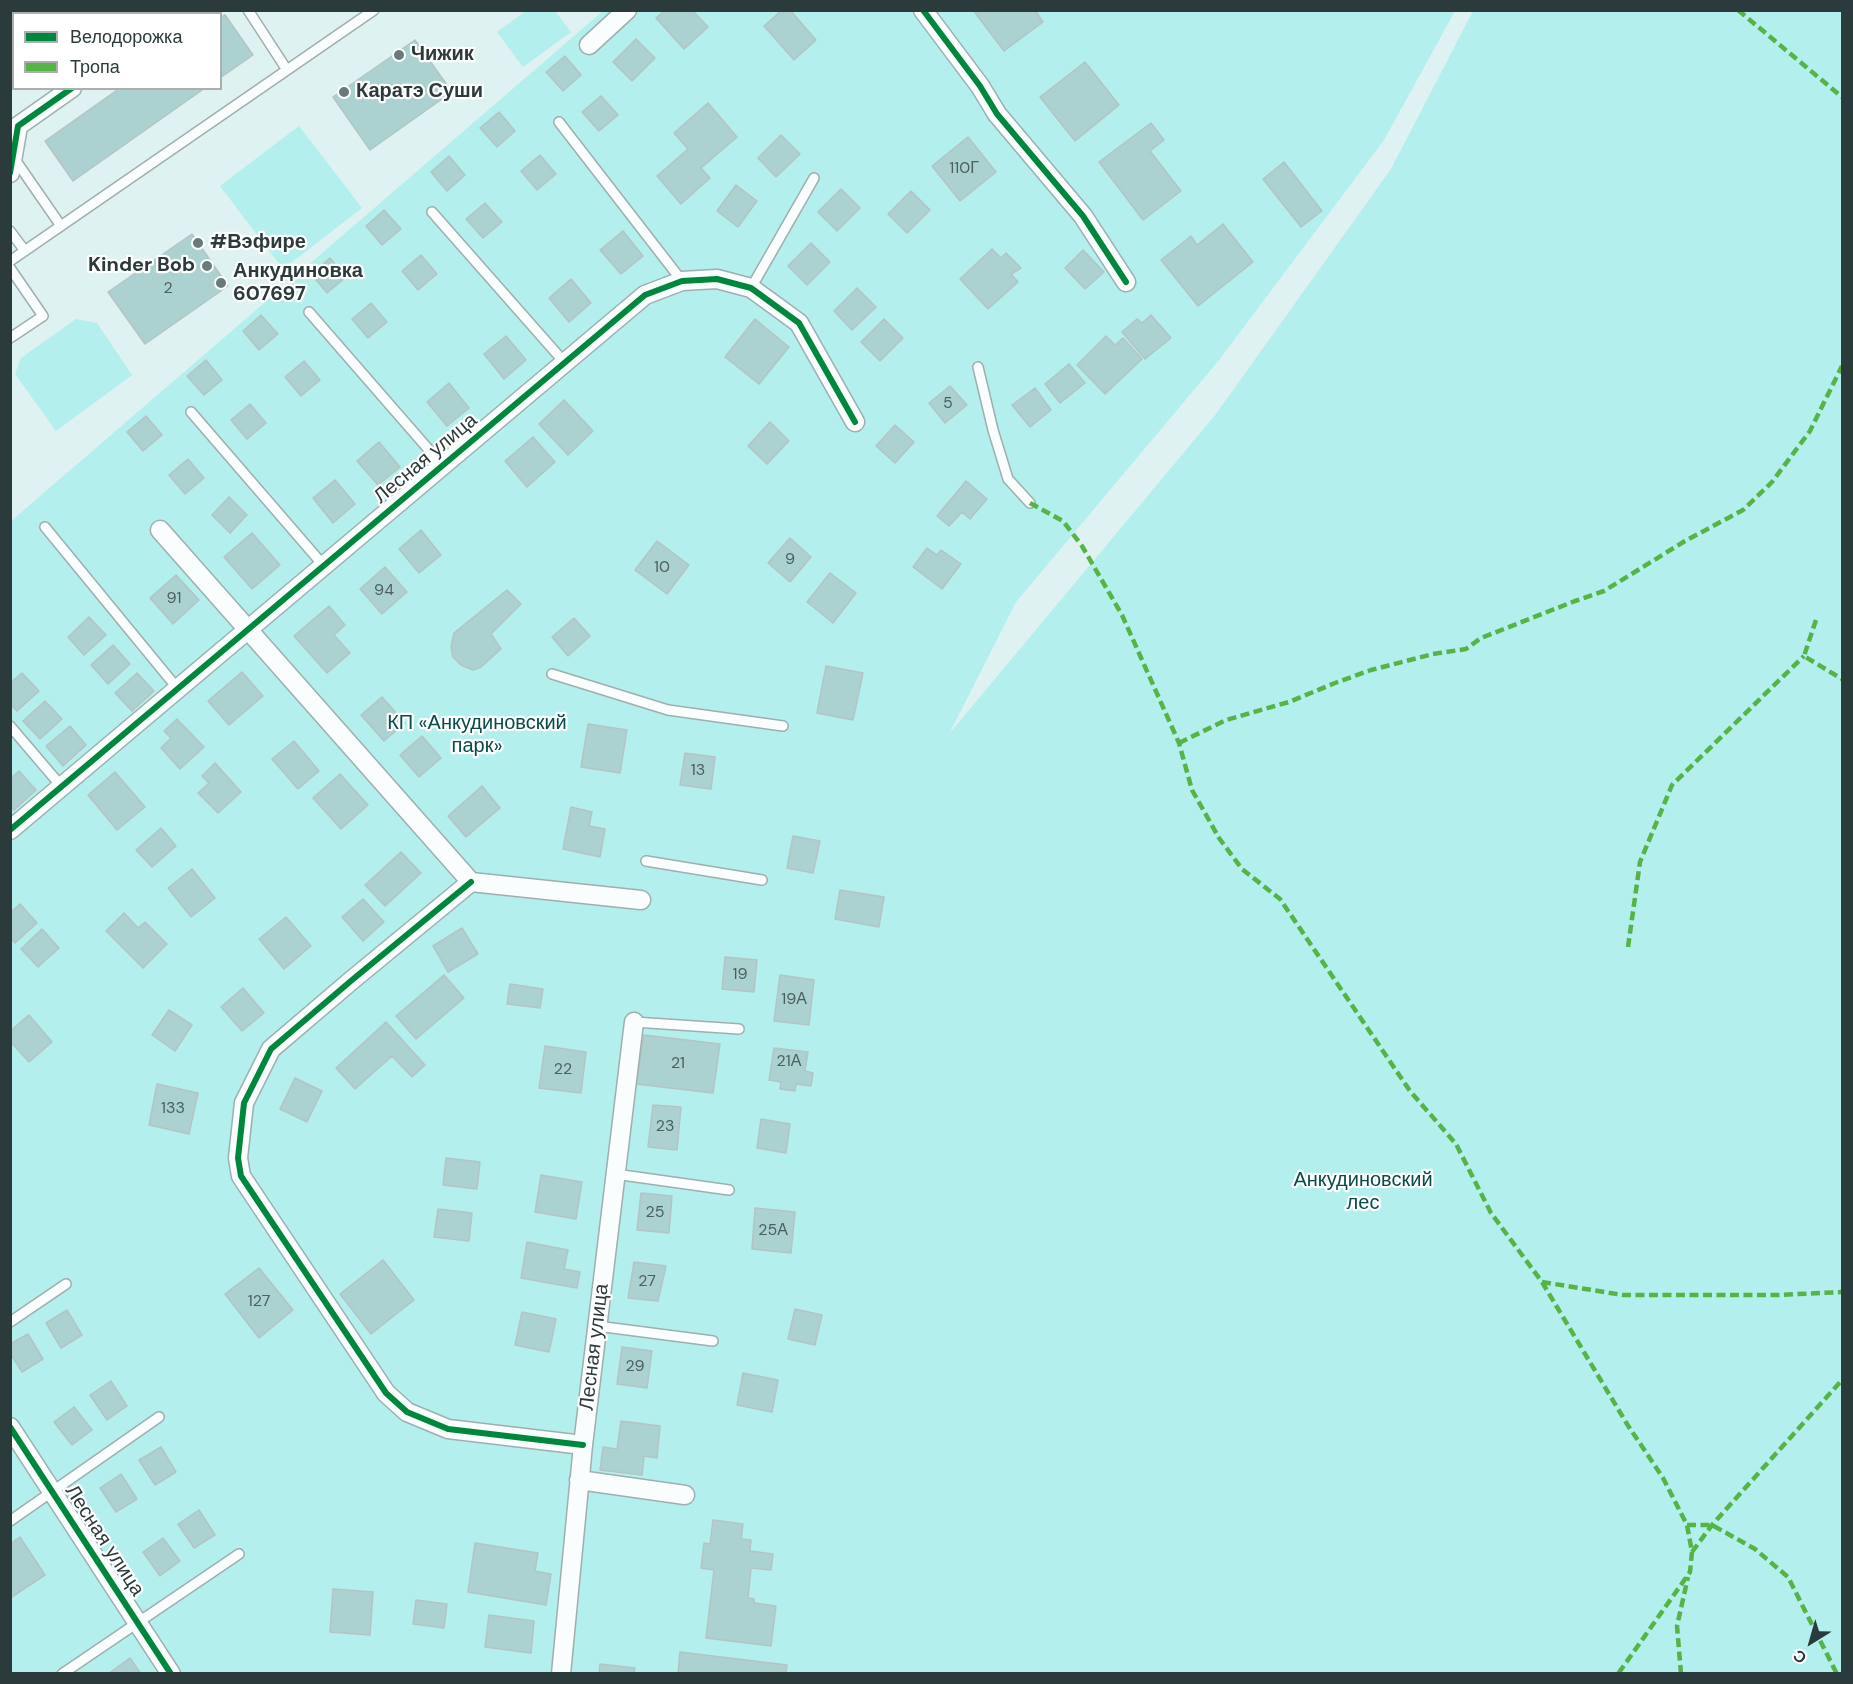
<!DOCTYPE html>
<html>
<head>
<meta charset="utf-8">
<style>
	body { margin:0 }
	#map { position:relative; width:1853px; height:1684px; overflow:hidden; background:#ddf2f1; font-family:"DM Sans",sans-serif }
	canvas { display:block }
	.frame { position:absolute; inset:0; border:12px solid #2b3a3a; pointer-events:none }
	.legend { position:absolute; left:12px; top:12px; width:210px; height:78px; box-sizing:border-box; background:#fff; border:2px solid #aab0b0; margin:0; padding:8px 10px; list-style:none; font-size:18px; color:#2b3a3a }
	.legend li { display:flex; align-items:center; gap:12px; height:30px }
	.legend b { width:30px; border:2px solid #aab0b0 }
	.north { position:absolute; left:1781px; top:1612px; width:60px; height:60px; -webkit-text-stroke:4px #fff; paint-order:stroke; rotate:217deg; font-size:16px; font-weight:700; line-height:24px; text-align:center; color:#2b3a3a }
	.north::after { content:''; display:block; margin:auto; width:21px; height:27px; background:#2b3a3a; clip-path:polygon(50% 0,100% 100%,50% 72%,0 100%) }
</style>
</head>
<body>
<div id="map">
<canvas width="1853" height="1684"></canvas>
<div class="frame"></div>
<ul class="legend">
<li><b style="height:8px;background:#00873e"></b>Велодорожка</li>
<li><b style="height:8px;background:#56b346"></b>Тропа</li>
</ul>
<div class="north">С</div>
</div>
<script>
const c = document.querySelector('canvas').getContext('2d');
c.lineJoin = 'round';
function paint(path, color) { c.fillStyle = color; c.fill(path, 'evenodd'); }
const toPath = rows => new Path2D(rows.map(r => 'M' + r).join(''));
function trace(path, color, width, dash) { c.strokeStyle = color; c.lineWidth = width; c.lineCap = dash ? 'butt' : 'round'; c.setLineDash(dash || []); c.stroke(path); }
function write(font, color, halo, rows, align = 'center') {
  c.font = font + ' "DM Sans",sans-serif'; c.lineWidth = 4.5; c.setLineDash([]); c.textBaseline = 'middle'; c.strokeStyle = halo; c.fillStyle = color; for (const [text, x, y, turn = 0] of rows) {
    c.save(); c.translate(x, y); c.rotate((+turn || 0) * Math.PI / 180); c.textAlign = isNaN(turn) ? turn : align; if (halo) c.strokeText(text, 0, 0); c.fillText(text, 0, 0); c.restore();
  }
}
paint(toPath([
	[527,10,555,11,571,32,523,67,497,32],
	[603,11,1455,11,1384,140,1219,360,1016,602,949,734,1216,414,1391,169,1473,11,1842,11,1842,1673,11,1673,10,522],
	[299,126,362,208,283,269,220,186],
	[76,319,97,323,132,375,56,431,15,374,21,358]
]), '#b2efed');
const building = toPath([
	[665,10,692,10,708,27,684,49,656,18,665,10],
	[782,10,790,10,816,40,794,60,764,26,782,10],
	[973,10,1035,10,1043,22,1004,51,973,10],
	[225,15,253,55,220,78,220,18,225,15],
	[636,39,655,58,632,81,613,62,636,39],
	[415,40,452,92,370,150,333,97,415,40],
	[565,56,581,75,563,91,546,72,565,56],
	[1085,62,1119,105,1075,141,1040,97,1085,62],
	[120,88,205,88,73,181,45,141,120,88],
	[601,96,618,115,599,131,582,112,601,96],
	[708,103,737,137,701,168,710,178,681,204,657,176,688,149,674,133,708,103],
	[499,112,515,131,497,147,480,128,499,112],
	[1151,123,1164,140,1150,151,1181,191,1143,220,1099,162,1151,123],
	[781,135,800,154,776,177,758,158,781,135],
	[968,137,996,172,960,201,932,166,968,137],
	[540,155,556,174,537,190,521,171,540,155],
	[449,156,465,175,447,191,431,172,449,156],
	[1284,162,1322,211,1301,227,1263,179,1284,162],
	[736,185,757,201,738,227,717,211,736,185],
	[841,189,860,208,837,231,818,212,841,189],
	[911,191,930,210,907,233,888,214,911,191],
	[485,203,502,222,483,238,466,219,485,203],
	[384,210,401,229,382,245,366,226,384,210],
	[1223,224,1253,262,1198,306,1161,260,1191,236,1197,245,1223,224],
	[623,231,643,256,621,274,600,250,623,231],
	[192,234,228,286,145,344,108,292,192,234],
	[811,243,830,262,807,285,788,266,811,243],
	[992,249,1001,258,1006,253,1021,268,1011,274,1018,282,988,309,960,279,992,249],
	[1083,250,1104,272,1085,289,1065,268,1083,250],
	[421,255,437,274,418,290,402,271,421,255],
	[330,258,346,277,327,293,311,274,330,258],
	[571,279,591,303,569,322,549,298,571,279],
	[857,288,876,307,852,330,834,311,857,288],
	[371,303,387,322,368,338,352,319,371,303],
	[261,315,278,334,259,350,243,331,261,315],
	[1151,315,1171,338,1145,359,1122,332,1137,319,1142,323,1151,315],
	[755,319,789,347,759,384,725,357,755,319],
	[884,319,903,338,880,361,861,342,884,319],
	[506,336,526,360,504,379,484,354,506,336],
	[1106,336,1115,345,1123,338,1142,359,1105,394,1077,365,1106,336],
	[206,360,222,380,204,395,187,376,206,360],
	[304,361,320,380,301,396,285,377,304,361],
	[1069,364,1085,383,1060,403,1045,384,1069,364],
	[449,383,469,408,447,426,427,402,449,383],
	[950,386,967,405,945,423,929,403,950,386],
	[1035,388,1051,410,1030,427,1012,405,1035,388],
	[564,400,593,431,568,455,539,424,564,400],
	[250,404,266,423,247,439,231,420,250,404],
	[146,416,162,435,143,451,127,432,146,416],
	[770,422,789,441,767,464,748,446,770,422],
	[895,425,914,442,895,463,876,446,895,425],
	[533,437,555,462,527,487,505,461,533,437],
	[379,442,400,467,378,485,357,461,379,442],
	[188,459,204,478,185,494,169,475,188,459],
	[335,480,355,504,333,523,313,498,335,480],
	[966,481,987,499,970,519,962,512,949,526,937,516,966,481],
	[229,497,247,515,230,533,212,515,229,497],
	[421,530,441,555,419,573,399,549,421,530],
	[252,533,280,565,252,589,224,557,252,533],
	[790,538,811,557,790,582,768,563,790,538],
	[657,541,689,565,667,594,635,570,657,541],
	[927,548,937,555,941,550,961,564,942,589,913,567,927,548],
	[385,567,407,592,382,614,360,589,385,567],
	[830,573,856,593,833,623,807,602,830,573],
	[176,575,199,600,173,624,150,598,176,575],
	[507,590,521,604,491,634,501,649,481,667,473,670,461,665,453,657,451,647,454,633,507,590],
	[329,606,345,625,334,635,350,653,327,673,294,636,329,606],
	[89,617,106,635,84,655,68,637,89,617],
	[574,618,590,636,568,656,552,637,574,618],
	[113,645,130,664,108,684,91,665,113,645],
	[826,666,863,673,853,720,817,713,826,666],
	[242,672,263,696,229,725,208,701,242,672],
	[22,673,39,691,17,711,10,704,10,683,22,673],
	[137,673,154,691,132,711,115,693,137,673],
	[382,697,405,723,384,741,361,715,382,697],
	[45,701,62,719,40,739,23,721,45,701],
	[177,719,204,747,180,769,161,748,171,738,164,731,177,719],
	[588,724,627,730,620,773,581,767,588,724],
	[70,726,86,745,63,766,46,746,70,726],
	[422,736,441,758,419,777,400,755,422,736],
	[294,741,319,771,298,789,272,759,294,741],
	[685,753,715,757,711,789,680,785,685,753],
	[215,763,241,792,218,813,198,793,209,783,202,776,215,763],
	[19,771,36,790,14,810,10,806,10,779,19,771],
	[115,772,145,807,117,830,88,795,115,772],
	[340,774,368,805,341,829,313,798,340,774],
	[482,786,500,808,466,837,448,816,482,786],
	[571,807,592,812,589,826,605,829,600,857,563,849,571,807],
	[161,828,176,846,152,867,136,850,161,828],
	[793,836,820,841,813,873,787,868,793,836],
	[401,852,421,873,385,906,365,885,401,852],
	[192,869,215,898,191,917,168,888,192,869],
	[840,890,884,897,879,927,835,919,840,890],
	[363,899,384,922,363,941,342,917,363,899],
	[20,904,37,923,15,943,10,937,10,913,20,904],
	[124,913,138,928,145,922,167,944,143,968,106,931,124,913],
	[286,917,311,946,284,969,259,939,286,917],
	[462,928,478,954,448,972,433,946,462,928],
	[42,929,59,948,38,967,21,949,42,929],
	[725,957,757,960,754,992,722,989,725,957],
	[444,975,464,998,416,1039,396,1016,444,975],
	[780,975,814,980,809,1025,774,1021,780,975],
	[510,984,543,989,540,1008,507,1004,510,984],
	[243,988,264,1013,242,1031,221,1007,243,988],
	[169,1010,192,1025,175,1051,152,1035,169,1010],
	[29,1015,52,1042,29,1062,10,1041,10,1031,29,1015],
	[386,1022,425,1065,412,1077,392,1056,355,1089,336,1068,386,1022],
	[644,1035,720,1044,713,1093,636,1084,644,1035],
	[545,1046,586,1052,581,1093,539,1088,545,1046],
	[774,1048,808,1052,805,1071,813,1073,811,1086,796,1084,795,1091,780,1089,781,1082,769,1080,774,1048],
	[295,1078,322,1091,307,1122,280,1109,295,1078],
	[157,1084,198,1093,189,1134,149,1125,157,1084],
	[653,1105,681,1107,677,1150,648,1147,653,1105],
	[761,1119,790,1124,786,1153,757,1148,761,1119],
	[446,1158,480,1162,477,1189,443,1185,446,1158],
	[541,1175,582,1182,576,1219,535,1212,541,1175],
	[641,1193,672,1196,669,1233,637,1230,641,1193],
	[755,1208,795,1212,791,1253,752,1249,755,1208],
	[438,1209,472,1213,469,1241,434,1237,438,1209],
	[527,1242,568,1250,564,1269,580,1272,577,1288,521,1278,527,1242],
	[383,1260,414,1300,371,1334,340,1294,383,1260],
	[634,1262,666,1266,658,1301,628,1298,634,1262],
	[259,1268,293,1310,259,1338,225,1294,259,1268],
	[795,1309,822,1315,815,1345,788,1339,795,1309],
	[67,1310,82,1335,61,1348,46,1323,67,1310],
	[522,1312,556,1319,549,1352,515,1345,522,1312],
	[28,1334,43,1359,22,1372,10,1353,10,1344,28,1334],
	[622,1347,652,1351,647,1388,617,1384,622,1347],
	[743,1373,778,1380,772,1412,737,1405,743,1373],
	[111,1381,127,1406,107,1420,90,1395,111,1381],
	[74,1407,92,1430,72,1445,54,1422,74,1407],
	[621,1421,660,1426,657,1458,644,1456,642,1475,600,1470,603,1447,617,1449,621,1421],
	[161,1447,176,1472,155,1485,139,1460,161,1447],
	[121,1474,137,1499,116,1512,100,1488,121,1474],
	[199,1510,215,1535,194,1548,178,1524,199,1510],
	[713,1520,743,1524,741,1539,751,1540,750,1551,773,1554,771,1570,751,1568,748,1598,754,1599,754,1603,776,1606,771,1646,706,1638,714,1570,701,1568,704,1543,710,1544,713,1520],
	[20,1537,45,1575,10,1598,10,1544,20,1537],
	[163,1538,180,1561,160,1576,143,1552,163,1538],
	[475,1543,538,1553,535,1571,551,1574,546,1605,468,1592,475,1543],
	[333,1589,373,1592,370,1635,330,1632,333,1589],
	[416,1600,447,1604,444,1628,413,1624,416,1600],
	[489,1615,534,1621,531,1653,485,1647,489,1615],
	[680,1652,787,1665,786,1674,678,1674,680,1652],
	[130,1658,141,1674,108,1674,130,1658],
	[600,1664,635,1668,634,1674,599,1674,600,1664]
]);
paint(building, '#abd2d0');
trace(building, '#b4c4c4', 1.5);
const lane = toPath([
	[248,10,287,70],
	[559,122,682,281],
	[14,158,61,226],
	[432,212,565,363],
	[10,231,25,251],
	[10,261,374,10],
	[10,268,43,316,10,338],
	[751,288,814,178],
	[309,312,443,466],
	[978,367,993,430,1008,479,1030,503],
	[191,412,324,566],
	[45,527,178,689],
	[552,674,668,710,783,726],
	[10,726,62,787],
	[646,861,762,880],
	[634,1022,739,1029],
	[615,1174,729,1190],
	[10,1322,66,1284],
	[597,1326,713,1341],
	[10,1521,159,1417],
	[62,1674,239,1554]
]);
const street = toPath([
	[923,10,980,86,997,114,1083,216,1126,282],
	[179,14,183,10],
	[589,45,627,10],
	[10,173,18,126,72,88],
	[160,530,471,882,641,900],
	[10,830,645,295,682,281,717,279,751,288,799,323,855,422],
	[471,882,352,980,271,1049,244,1103,238,1158,241,1176,386,1393,407,1412,448,1429,583,1445],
	[10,1427,171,1674],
	[579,1480,685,1495],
	[561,1674,583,1445,634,1022]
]);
trace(lane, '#9fafae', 12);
trace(street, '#9fafae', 21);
trace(lane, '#fafdfd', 9);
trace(street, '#fafdfd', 18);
trace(toPath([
	[1738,10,1842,97],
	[1030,503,1063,521,1082,546,1122,615,1179,743,1192,790,1219,838,1242,869,1280,899,1410,1091,1456,1144,1491,1213,1542,1282,1627,1424,1663,1478,1687,1525,1692,1552,1690,1572,1618,1674],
	[1816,620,1804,656,1842,679],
	[1179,743,1226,720,1289,702,1335,683,1371,670,1433,654,1466,649,1481,638,1575,601,1604,591,1685,541,1743,510,1772,482,1810,431,1842,366],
	[1628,947,1640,862,1672,785,1804,656],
	[1542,1282,1623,1295,1777,1295,1842,1292],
	[1687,1525,1712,1525,1755,1549,1788,1577,1837,1674],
	[1692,1552,1712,1525,1842,1380],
	[1681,1674,1677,1626,1688,1577]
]), '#56b346', 4.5, [9, 4.5]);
trace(toPath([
	[923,10,980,86,997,114,1083,216,1126,282],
	[10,173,18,126,72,88],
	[10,830,645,295,682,281,717,279,751,288,799,323,855,422],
	[471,882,352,980,271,1049,244,1103,238,1158,241,1176,386,1393,407,1412,448,1429,583,1445],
	[10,1427,171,1674]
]), '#00873e', 6);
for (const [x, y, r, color] of [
	[399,55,6,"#697a7a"],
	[344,92,6,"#697a7a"],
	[198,243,6,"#697a7a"],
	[207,266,6,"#697a7a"],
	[221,283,6,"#697a7a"]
]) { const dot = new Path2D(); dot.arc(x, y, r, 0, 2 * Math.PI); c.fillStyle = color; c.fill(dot); trace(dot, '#fff', 2); }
write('16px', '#4b6060', null, [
	["110Г",964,169],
	["2",168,289],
	["5",948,404],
	["9",790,560],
	["10",662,568],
	["94",384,591],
	["91",174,599],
	["13",698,771],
	["19",740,975],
	["19А",794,1000],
	["21А",789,1062],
	["21",678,1064],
	["22",563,1070],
	["133",173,1109],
	["23",665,1127],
	["25",655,1213],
	["25А",773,1231],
	["27",647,1282],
	["127",259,1302],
	["29",635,1367]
]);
write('bold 20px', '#2b3a3a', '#fff', [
	["Чижик",411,55],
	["Каратэ Суши",356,92],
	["#Вэфире",210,243],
	["Kinder Bob",195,266,"right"],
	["Анкудиновка",233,272],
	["607697",233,295]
], 'left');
write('20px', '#2b3a3a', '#fff', [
	["Лесная улица",426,459,-40],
	["Лесная улица",595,1347,-83],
	["Лесная улица",104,1541,57]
]);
write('20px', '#074b4a', '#fff', [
	["КП «Анкудиновский",477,724],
	["парк»",477,747],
	["Анкудиновский",1363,1181],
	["лес",1363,1204]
]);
</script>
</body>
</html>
